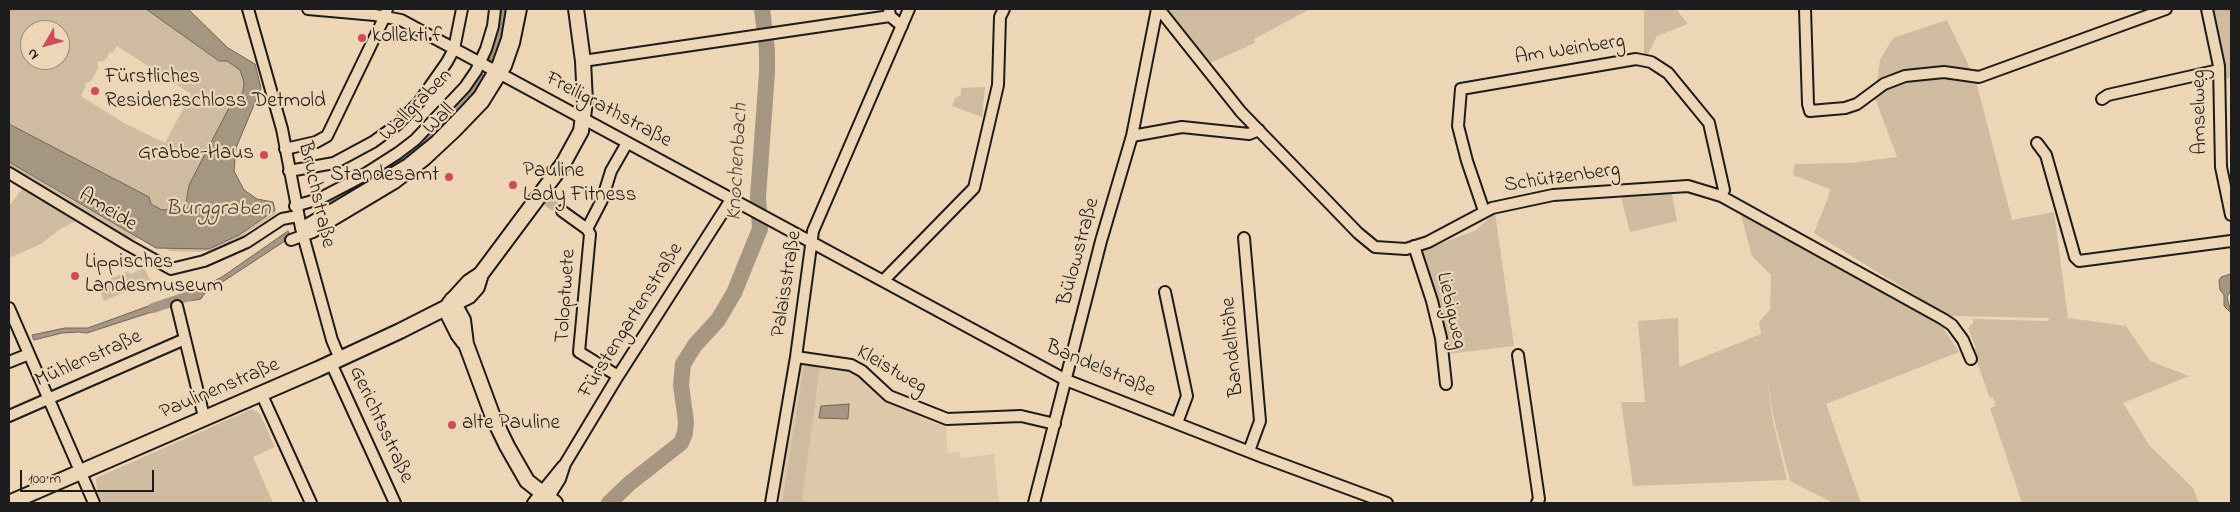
<!DOCTYPE html>
<html>
<head>
<meta charset="utf-8">
<style>
	body { margin:0 }
	#map { position:relative; width:2240px; height:512px; overflow:hidden; background:#edd6b5; font-family:"Indie Flower",sans-serif }
	canvas { display:block }
	.frame { position:absolute; inset:0; border:10px solid #1c1c1c; pointer-events:none }
	.north { position:absolute; left:20px; top:20px; width:50px; height:50px; box-sizing:border-box; background:#edd6b5; border:1px solid #998c78; border-radius:50%; rotate:233deg; font-size:14px; font-weight:700; line-height:20px; text-align:center; color:#1c1c1c }
	.north::after { content:''; display:block; margin:auto; width:18px; height:22px; background:#d1495b; clip-path:polygon(50% 0,100% 100%,50% 72%,0 100%) }
	.scale { position:absolute; left:20px; top:470px; width:134px; height:22px; box-sizing:border-box; border:2px solid #1c1c1c; border-top:0; padding-left:6px; font-size:15px; line-height:18px; white-space:nowrap; color:#1c1c1c; -webkit-text-stroke:4px #edd6b5; paint-order:stroke }
</style>
</head>
<body>
<div id="map">
<canvas width="2240" height="512"></canvas>
<div class="frame"></div>
<div class="north">N</div>
<div class="scale">100 m</div>
</div>
<script>
const c = document.querySelector('canvas').getContext('2d');
c.lineJoin = 'round';
function paint(path, color) { c.fillStyle = color; c.fill(path, 'evenodd'); }
const toPath = rows => new Path2D(rows.map(r => 'M' + r).join(''));
function trace(path, color, width, dash) { c.strokeStyle = color; c.lineWidth = width; c.lineCap = dash ? 'butt' : 'round'; c.setLineDash(dash || []); c.stroke(path); }
function write(font, color, halo, rows, align = 'center') {
  c.font = font + ' "Indie Flower",sans-serif'; c.lineWidth = 4.5; c.setLineDash([]); c.textBaseline = 'middle'; c.strokeStyle = halo; c.fillStyle = color; for (const [text, x, y, turn = 0] of rows) {
    c.save(); c.translate(x, y); c.rotate((+turn || 0) * Math.PI / 180); c.textAlign = isNaN(turn) ? turn : align; if (halo) c.strokeText(text, 0, 0); c.fillText(text, 0, 0); c.restore();
  }
}
paint(toPath([
	[800,362,854,369,862,374,881,398,936,424,945,424,948,453,960,452,961,458,994,454,999,503,779,503]
]), '#ddc8aa');
paint(toPath([
	[9,9,146,9,219,61,227,61,240,70,244,82,243,92,189,185,186,203,180,209,162,210,151,204,148,197,9,124],
	[30,30,60,30,60,60,30,60],
	[117,46,191,94,165,143,124,123,81,96,86,86,85,85,86,82,88,83,93,78,99,66,97,64,99,61,102,62,107,58,109,53,113,52],
	[1167,9,1310,9,1254,39,1255,43,1210,63],
	[1644,9,1676,9,1688,24,1657,36,1647,56,1644,55],
	[2210,9,2231,9,2231,78,2223,79],
	[1947,20,1976,81,2012,220,2054,212,2068,318,2126,326,2150,361,2189,376,2123,403,2149,445,2193,488,2199,503,2022,503,1990,408,1996,406,1993,397,1990,398,1977,362,1970,350,1976,348,1968,328,1973,323,1973,319,2048,321,2049,318,1953,316,1949,327,1923,300,1814,233,1829,195,1830,189,1793,175,1795,164,1851,163,1897,157,1875,98,1880,60,1893,38],
	[985,87,982,117,952,106,955,98,961,95,961,88],
	[9,162,53,189,138,238,131,241,102,225,98,217,91,218,9,169],
	[26,183,82,218,60,229,41,244,9,258,9,204,11,204],
	[1671,190,1677,221,1630,232,1620,193],
	[275,210,277,213,240,237,215,249,200,252,169,251,167,249,209,249,239,235],
	[1740,211,1942,326,1959,352,1826,404,1861,503,1833,503,1790,481,1773,416,1767,375,1772,417,1787,480,1633,486,1621,402,1645,402,1638,321,1678,318,1679,367,1761,334,1759,322,1770,310,1771,275,1752,256],
	[1495,213,1514,346,1447,354,1419,252,1476,230],
	[144,268,151,281,104,301,100,291,95,292,93,286,128,271,130,274],
	[804,364,820,365,802,500,808,503,782,503],
	[252,409,260,414,275,447,253,457,273,503,102,503,97,491,96,478]
]), '#cfbb9f');
const water = toPath([
	[146,9,188,9,228,48,255,64,261,88,236,148,234,171,244,190,257,199,273,202,275,210,239,235,209,249,156,248,9,162,9,124,149,197,151,204,162,210,180,209,186,203,189,185,232,102,236,100,243,92,244,82,240,70,227,61,219,61,146,9],
	[500,9,506,9,496,62,487,58,494,43,500,9],
	[479,73,488,77,482,86,438,133,412,156,320,214,317,208,322,201,328,200,391,164,432,130,469,92,479,73],
	[288,231,291,237,204,294,201,299,189,301,187,295,222,277,288,231],
	[2231,274,2231,290,2227,297,2231,313,2224,306,2224,295,2220,290,2219,281,2221,277,2231,274],
	[165,300,167,307,87,333,79,332,62,333,34,340,32,335,65,328,88,328,165,300],
	[849,404,848,419,819,418,821,406,849,404]
]);
paint(water, '#a59681');
trace(water, '#6e6559', 1);
trace(toPath([
	[153,308,198,293]
]), '#a59681', 10);
trace(toPath([
	[609,503,630,483,681,443,685,433,686,422,681,385,683,364,695,345,718,320,734,293,760,229,758,197,767,72,767,50,762,9]
]), '#a59681', 16);
trace(toPath([
	[547,201,562,211]
]), '#c3b196', 10, [10, 5]);
const minor = toPath([
	[248,9,282,129,301,228,332,340,340,359],
	[308,9,375,15,401,20,1066,380,1260,456,1387,503],
	[889,9,890,16,902,26],
	[1159,9,1241,112,1358,233,1375,247,1406,249,1428,242,1492,208,1553,195,1688,186,1721,196,1943,319,1952,325,1963,340,1971,359],
	[1805,9,1808,104,1810,111,1845,108,1857,104,1884,84,1905,76,1944,72,1979,77,2166,9],
	[2207,9,2219,66,2221,167,2231,215],
	[583,61,890,16],
	[2102,99,2108,95,2219,70],
	[1132,136,1182,127,1249,134,1259,130],
	[2037,143,2046,155,2075,257,2079,261,2231,241],
	[285,149,316,142,327,136,385,16,387,9],
	[289,171,334,163,373,142,398,124,419,102,447,62,454,49,462,9],
	[9,173,128,245,171,269,204,261,247,242,282,219,298,216],
	[295,206,319,199,359,178,398,153,415,140,465,87,476,71,486,49,493,26,495,9],
	[562,211,587,229,590,234,579,352,618,376],
	[1484,211,1467,161,1458,126,1461,89,1636,59,1651,62,1668,73,1709,123,1724,190,1721,196],
	[301,228,408,164,435,142,466,110,479,96,498,64,507,39,512,9],
	[587,229,602,200,611,171,627,143],
	[1244,238,1260,421,1249,451],
	[291,240,313,232,395,183,425,160,456,131,483,103,506,66,514,43,521,9],
	[1414,246,1432,301,1441,338,1446,384],
	[883,281,974,188,998,85,1000,17,1004,9],
	[1165,292,1187,396,1177,423],
	[177,306,204,417],
	[9,308,94,503],
	[1518,355,1539,499,1537,503],
	[796,357,851,365,862,371,889,396,947,419,1021,416,1055,424],
	[9,362,29,354],
	[331,363,395,503],
	[261,393,311,503],
	[9,416,185,339],
	[533,503,563,466],
	[545,503,560,479,565,464,618,376,732,198],
	[771,503,796,357,813,231,909,9],
	[1034,503,1101,241,1132,136,1157,9]
]);
const major = toPath([
	[452,300,463,320,466,344,493,417,507,446,527,481,555,503],
	[449,304,469,282,481,274],
	[445,308,458,334,464,342],
	[9,503,318,369,400,331,469,296,477,287,481,274,563,164,581,131,585,102,583,61,576,9]
]);
trace(minor, '#1c1c1c', 14);
trace(major, '#1c1c1c', 18);
trace(minor, '#edd6b5', 10);
trace(major, '#edd6b5', 14);
for (const [x, y, r, color] of [
	[362,38,5,"#d1495b"],
	[95,91,5,"#d1495b"],
	[264,155,5,"#d1495b"],
	[449,177,5,"#d1495b"],
	[513,185,5,"#d1495b"],
	[75,276,5,"#d1495b"],
	[452,425,5,"#d1495b"]
]) { const dot = new Path2D(); dot.arc(x, y, r, 0, 2 * Math.PI); c.fillStyle = color; c.fill(dot); trace(dot, '#edd6b5', 2); }
write('21px', '#1c1c1c', '#edd6b5', [
	["kollekti.f",372,38],
	["Fürstliches",105,79],
	["Residenzschloss Detmold",105,103],
	["Grabbe-Haus",254,155,"right"],
	["Pauline",523,173],
	["Lady Fitness",523,197],
	["Standesamt",439,177,"right"],
	["Lippisches",85,264],
	["Landesmuseum",85,288],
	["alte Pauline",462,425]
], 'left');
write('21px', '#1c1c1c', '#edd6b5', [
	["Am Weinberg",1570,51,-9],
	["Wallgraben",417,106,-45],
	["Freiligrathstraße",608,111,28],
	["Amselweg",2201,112,-91],
	["Wall",440,120,-45],
	["Schützenberg",1562,179,-8],
	["Bruchstraße",315,195,77],
	["Ameide",107,211,31],
	["Bülowstraße",1080,252,-75],
	["Palaisstraße",788,284,-81],
	["Toloptwete",567,296,-86],
	["Liebigweg",1450,311,77],
	["Fürstengartenstraße",632,321,-58],
	["Bandelhöhe",1234,347,-95],
	["Mühlenstraße",89,360,-24],
	["Bandelstraße",1100,370,23],
	["Kleistweg",891,371,30],
	["Paulinenstraße",220,390,-23],
	["Gerichtsstraße",380,425,65]
]);
write('italic 22px', '#4c473f', '#edd6b5', [
	["Knochenbach",739,162,-87],
	["Burggraben",218,210]
]);
</script>
</body>
</html>
